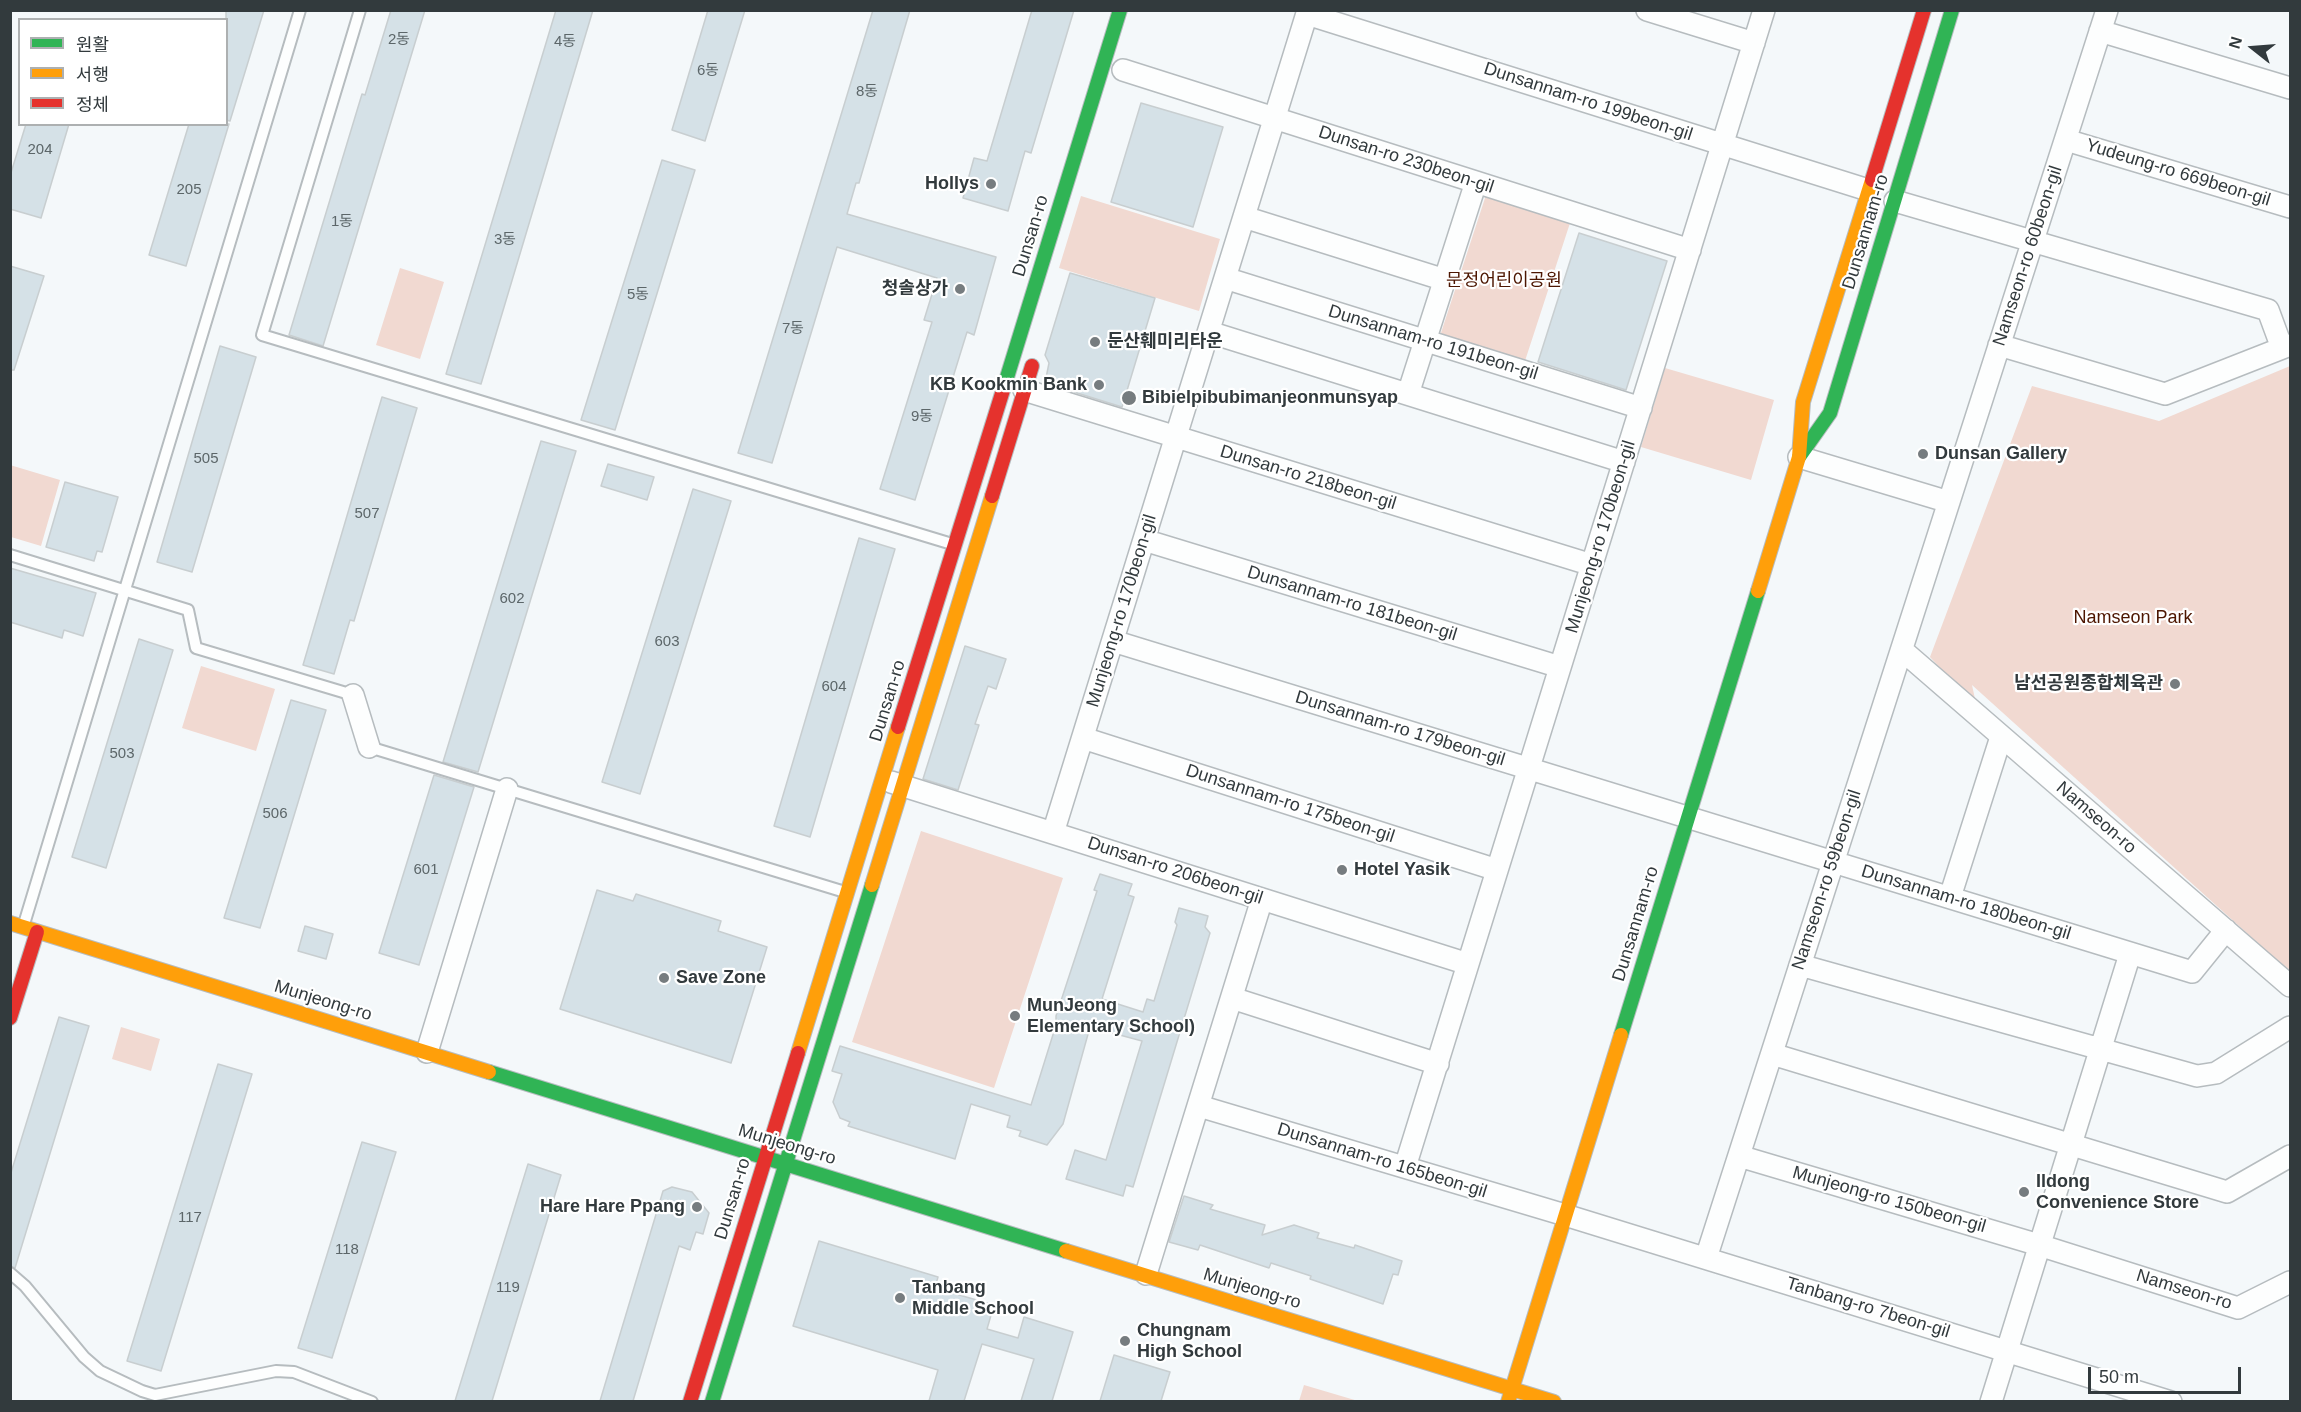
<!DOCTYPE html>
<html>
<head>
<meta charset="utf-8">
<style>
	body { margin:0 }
	#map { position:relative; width:2301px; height:1412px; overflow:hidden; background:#f4f8fa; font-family:Arial,"Noto Sans KR",sans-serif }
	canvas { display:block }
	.frame { position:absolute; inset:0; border:12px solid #323a3d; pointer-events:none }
	.legend { position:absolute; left:18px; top:18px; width:210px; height:108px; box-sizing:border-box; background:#fff; border:2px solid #adb0b1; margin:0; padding:8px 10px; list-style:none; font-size:18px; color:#323a3d }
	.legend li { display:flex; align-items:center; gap:12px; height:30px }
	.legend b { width:30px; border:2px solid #adb0b1 }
	.north { position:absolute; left:2223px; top:18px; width:60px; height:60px; -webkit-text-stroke:4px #fff; paint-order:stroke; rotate:287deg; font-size:16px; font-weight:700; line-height:24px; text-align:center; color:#323a3d }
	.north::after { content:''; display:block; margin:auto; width:21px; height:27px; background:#323a3d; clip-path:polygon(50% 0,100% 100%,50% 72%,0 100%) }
	.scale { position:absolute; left:2088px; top:1367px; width:153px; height:27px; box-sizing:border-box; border:3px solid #323a3d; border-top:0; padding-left:8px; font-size:18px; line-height:21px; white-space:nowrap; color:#323a3d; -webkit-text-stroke:4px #fff; paint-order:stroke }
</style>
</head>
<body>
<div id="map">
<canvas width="2301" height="1412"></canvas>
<div class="frame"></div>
<ul class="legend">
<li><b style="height:8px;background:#30b455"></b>원활</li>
<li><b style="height:8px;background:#ff9f0a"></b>서행</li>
<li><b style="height:8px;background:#e5322d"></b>정체</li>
</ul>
<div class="north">N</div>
<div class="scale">50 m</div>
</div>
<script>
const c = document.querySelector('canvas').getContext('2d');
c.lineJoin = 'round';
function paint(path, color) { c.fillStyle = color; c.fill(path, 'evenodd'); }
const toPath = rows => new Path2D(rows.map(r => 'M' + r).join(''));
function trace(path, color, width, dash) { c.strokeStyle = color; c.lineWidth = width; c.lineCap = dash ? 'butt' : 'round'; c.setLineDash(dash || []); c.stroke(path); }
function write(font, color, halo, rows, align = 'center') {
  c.font = font + ' Arial,"Noto Sans KR",sans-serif'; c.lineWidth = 4.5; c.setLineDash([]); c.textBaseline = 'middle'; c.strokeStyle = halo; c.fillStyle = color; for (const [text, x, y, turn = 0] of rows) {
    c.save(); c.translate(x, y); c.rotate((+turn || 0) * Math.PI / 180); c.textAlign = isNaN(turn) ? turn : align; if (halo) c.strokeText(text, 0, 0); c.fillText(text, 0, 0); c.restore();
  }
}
paint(toPath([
	[1486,195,1570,223,1523,367,1439,339],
	[1081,196,1220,239,1199,311,1059,268],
	[400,268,444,282,420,359,376,345],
	[2290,366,2290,972,1972,685,1977,708,1930,657,2032,386,2159,421],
	[1665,368,1774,400,1751,480,1641,447],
	[10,465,60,480,41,546,11,537],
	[201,666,275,689,256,751,182,728],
	[921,831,1063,878,994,1088,852,1042],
	[121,1027,160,1039,151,1071,112,1059],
	[1304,1385,1358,1401,1299,1401]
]), '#f1d9d1');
const building = toPath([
	[226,10,264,10,230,121,226,120,226,10],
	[391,10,425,10,323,346,289,335,362,94,365,95,391,10],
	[556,10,593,10,481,384,446,374,556,10],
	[708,10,745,10,705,141,672,130,708,10],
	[873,10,910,10,859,183,856,183,847,214,996,257,974,335,967,332,915,500,880,489,932,322,924,320,937,278,837,247,772,463,738,453,873,10],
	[1032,10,1074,10,1031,153,1025,151,1008,211,963,198,974,158,987,161,1032,10],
	[1141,103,1223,127,1193,227,1111,202,1141,103],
	[26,124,69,124,41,218,10,209,10,176,26,124],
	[189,124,229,124,186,266,149,255,189,124],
	[662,160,695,170,615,430,581,420,662,160],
	[1579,233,1667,261,1626,390,1538,362,1579,233],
	[10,266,44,276,14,370,10,370,10,266],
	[1070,273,1155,298,1122,407,1045,383,1049,363,1045,355,1070,273],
	[220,346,256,357,192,572,157,562,220,346],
	[382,397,417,408,354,621,350,620,334,674,303,665,382,397],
	[541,441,576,451,478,772,443,762,541,441],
	[608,464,654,477,647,500,601,486,608,464],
	[65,482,118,497,102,552,97,551,94,561,46,547,65,482],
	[693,489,731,501,640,794,602,782,693,489],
	[859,538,895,549,810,837,774,826,859,538],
	[10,568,96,593,83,636,64,630,62,638,10,622,10,568],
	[139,639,173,650,106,868,72,857,139,639],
	[965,646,1006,659,996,689,988,686,975,724,979,725,958,790,923,779,965,646],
	[291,700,326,710,260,928,224,918,291,700],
	[434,775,474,787,419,965,379,953,434,775],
	[1100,874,1132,884,1128,895,1134,897,1102,999,1143,1012,1147,999,1154,1001,1177,925,1175,922,1179,908,1208,916,1205,927,1210,933,1133,1187,1126,1185,1123,1196,1066,1179,1075,1150,1106,1160,1142,1041,1090,1027,1063,1124,1047,1145,1019,1136,1021,1131,1007,1127,1010,1116,971,1104,955,1159,848,1126,850,1122,840,1118,833,1102,842,1074,832,1071,840,1046,1031,1105,1056,1025,1056,1016,1097,891,1094,890,1100,874],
	[597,890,633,901,636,894,721,921,718,931,767,947,731,1063,560,1009,597,890],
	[305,926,333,934,326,959,298,951,305,926],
	[59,1017,89,1026,15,1268,10,1266,10,1176,59,1017],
	[218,1064,252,1074,161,1371,127,1361,218,1064],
	[362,1142,396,1152,332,1358,298,1348,362,1142],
	[528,1164,561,1175,492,1401,455,1401,528,1164],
	[672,1187,692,1192,709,1213,703,1234,696,1232,690,1250,679,1246,633,1401,600,1401,663,1191,672,1187],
	[1184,1196,1213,1205,1210,1209,1265,1225,1262,1235,1294,1225,1319,1233,1317,1238,1354,1248,1355,1245,1402,1261,1398,1275,1393,1274,1383,1304,1310,1279,1311,1276,1271,1263,1269,1268,1200,1245,1198,1250,1169,1242,1184,1196],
	[819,1241,938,1277,935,1288,994,1305,987,1329,1018,1338,1024,1317,1073,1332,1052,1401,1021,1401,1034,1359,982,1344,964,1401,929,1401,938,1370,793,1326,819,1241],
	[1114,1355,1170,1372,1161,1401,1100,1401,1114,1355]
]);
paint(building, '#d5e1e7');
trace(building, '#c8ced0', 1.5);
const lane = toPath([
	[360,10,262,335,952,544],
	[10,555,188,610,196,648,353,695],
	[369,747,845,892],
	[24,924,300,10],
	[10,1273,25,1286,84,1357,100,1371,142,1391,155,1395,276,1371,294,1372,372,1402]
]);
const street = toPath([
	[1647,10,1754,43],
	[1307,14,1868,190],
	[2100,31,2290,88],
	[1123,70,1690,250],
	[2066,140,2290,207],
	[1895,201,2268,310,2282,348],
	[1244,217,1445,280],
	[1225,278,1641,408],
	[1209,332,1624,462],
	[1999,345,2165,394,2290,345],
	[1024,390,1592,565],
	[1408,394,1476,182],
	[1799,457,1949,502],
	[1144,540,1560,667],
	[1113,641,2192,972,2226,930],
	[1902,650,2290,986],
	[353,695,369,747],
	[1083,738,1497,870],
	[891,782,1468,964],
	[1053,833,1308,10],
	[1950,897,2001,737],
	[1800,965,2197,1076,2216,1073,2290,1027],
	[1232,998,1438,1064],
	[427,1052,507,789],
	[1772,1054,2227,1192,2290,1156],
	[1199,1106,1565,1215,2171,1402],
	[1739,1156,2039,1245,2238,1308,2290,1282],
	[1405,1167,1764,10],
	[1706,1258,2107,10],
	[1146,1274,1262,899],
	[1991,1402,2130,954]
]);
const fast = toPath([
	[1004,387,1120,10],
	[1799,457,1830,413,1952,10],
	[1621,1035,1758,591],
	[489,1072,1066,1251],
	[712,1402,872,885]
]);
const slow = toPath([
	[1758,591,1799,457,1803,402,1872,180],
	[872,885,992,496],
	[10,923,489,1072],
	[798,1053,898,727],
	[1066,1251,1554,1402],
	[1508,1402,1621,1035]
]);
const jam = toPath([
	[1872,180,1924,10],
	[992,496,1032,366],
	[898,727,1004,387],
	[10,1018,37,932],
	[690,1402,798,1053]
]);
trace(lane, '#b6bcbf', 14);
trace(street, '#b6bcbf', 24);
trace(fast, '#b6bcbf', 16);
trace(slow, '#b6bcbf', 16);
trace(jam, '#b6bcbf', 16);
trace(lane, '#fdfefe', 10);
trace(street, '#fdfefe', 21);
trace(fast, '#30b455', 14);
trace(slow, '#ff9f0a', 14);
trace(jam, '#e5322d', 14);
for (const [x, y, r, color] of [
	[991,184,6,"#767c7f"],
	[960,289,6,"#767c7f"],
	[1095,342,6,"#767c7f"],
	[1099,385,6,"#767c7f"],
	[1129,398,8,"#767c7f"],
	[1923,454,6,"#767c7f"],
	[2175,684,6,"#767c7f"],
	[1342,870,6,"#767c7f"],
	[664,978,6,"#767c7f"],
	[1015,1016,6,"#767c7f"],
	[2024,1192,6,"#767c7f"],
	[697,1207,6,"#767c7f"],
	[900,1298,6,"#767c7f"],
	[1125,1341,6,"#767c7f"]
]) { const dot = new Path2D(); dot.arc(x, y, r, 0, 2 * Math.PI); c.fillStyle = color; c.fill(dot); trace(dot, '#fff', 2); }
write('15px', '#5c6669', null, [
	["2동",399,40],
	["4동",565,42],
	["6동",708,71],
	["8동",867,92],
	["204",40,150],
	["205",189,190],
	["1동",342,222],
	["3동",505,240],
	["5동",638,295],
	["7동",793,329],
	["9동",922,417],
	["505",206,459],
	["507",367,514],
	["602",512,599],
	["603",667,642],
	["604",834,687],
	["503",122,754],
	["506",275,814],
	["601",426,870],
	["117",190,1218],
	["118",347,1250],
	["119",508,1288]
]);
write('18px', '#323a3d', '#fff', [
	["Dunsannam-ro 199beon-gil",1588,102,18],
	["Dunsan-ro 230beon-gil",1406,160,18],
	["Yudeung-ro 669beon-gil",2178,173,17],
	["Dunsannam-ro",1866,232,-73],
	["Dunsan-ro",1031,236,-73],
	["Namseon-ro 60beon-gil",2028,256,-72],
	["Dunsannam-ro 191beon-gil",1433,343,17],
	["Dunsan-ro 218beon-gil",1308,478,17],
	["Munjeong-ro 170beon-gil",1601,537,-73],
	["Dunsannam-ro 181beon-gil",1352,604,17],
	["Munjeong-ro 170beon-gil",1122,611,-73],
	["Dunsan-ro",888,701,-73],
	["Dunsannam-ro 179beon-gil",1400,729,17],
	["Dunsannam-ro 175beon-gil",1290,804,18],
	["Namseon-ro",2096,818,41],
	["Dunsan-ro 206beon-gil",1175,871,18],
	["Namseon-ro 59beon-gil",1827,880,-72],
	["Dunsannam-ro 180beon-gil",1966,903,17],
	["Dunsannam-ro",1636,924,-73],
	["Munjeong-ro",323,1001,17],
	["Munjeong-ro",787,1145,17],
	["Dunsannam-ro 165beon-gil",1382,1161,17],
	["Dunsan-ro",733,1199,-73],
	["Munjeong-ro 150beon-gil",1889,1200,16],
	["Munjeong-ro",1252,1289,17],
	["Namseon-ro",2184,1290,17],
	["Tanbang-ro 7beon-gil",1868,1308,17]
]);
write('bold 18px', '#323a3d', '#fff', [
	["Hollys",979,184,"right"],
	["청솔상가",948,289,"right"],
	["둔산훼미리타운",1107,342],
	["KB Kookmin Bank",1087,385,"right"],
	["Bibielpibubimanjeonmunsyap",1142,398],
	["Dunsan Gallery",1935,454],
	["남선공원종합체육관",2163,684,"right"],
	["Hotel Yasik",1354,870],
	["Save Zone",676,978],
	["MunJeong",1027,1006],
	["Elementary School)",1027,1027],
	["Ildong",2036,1182],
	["Convenience Store",2036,1203],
	["Hare Hare Ppang",685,1207,"right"],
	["Tanbang",912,1288],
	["Middle School",912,1309],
	["Chungnam",1137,1331],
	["High School",1137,1352]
], 'left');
write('18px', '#4d1601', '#fff', [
	["문정어린이공원",1504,281],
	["Namseon Park",2133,618]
]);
</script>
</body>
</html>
